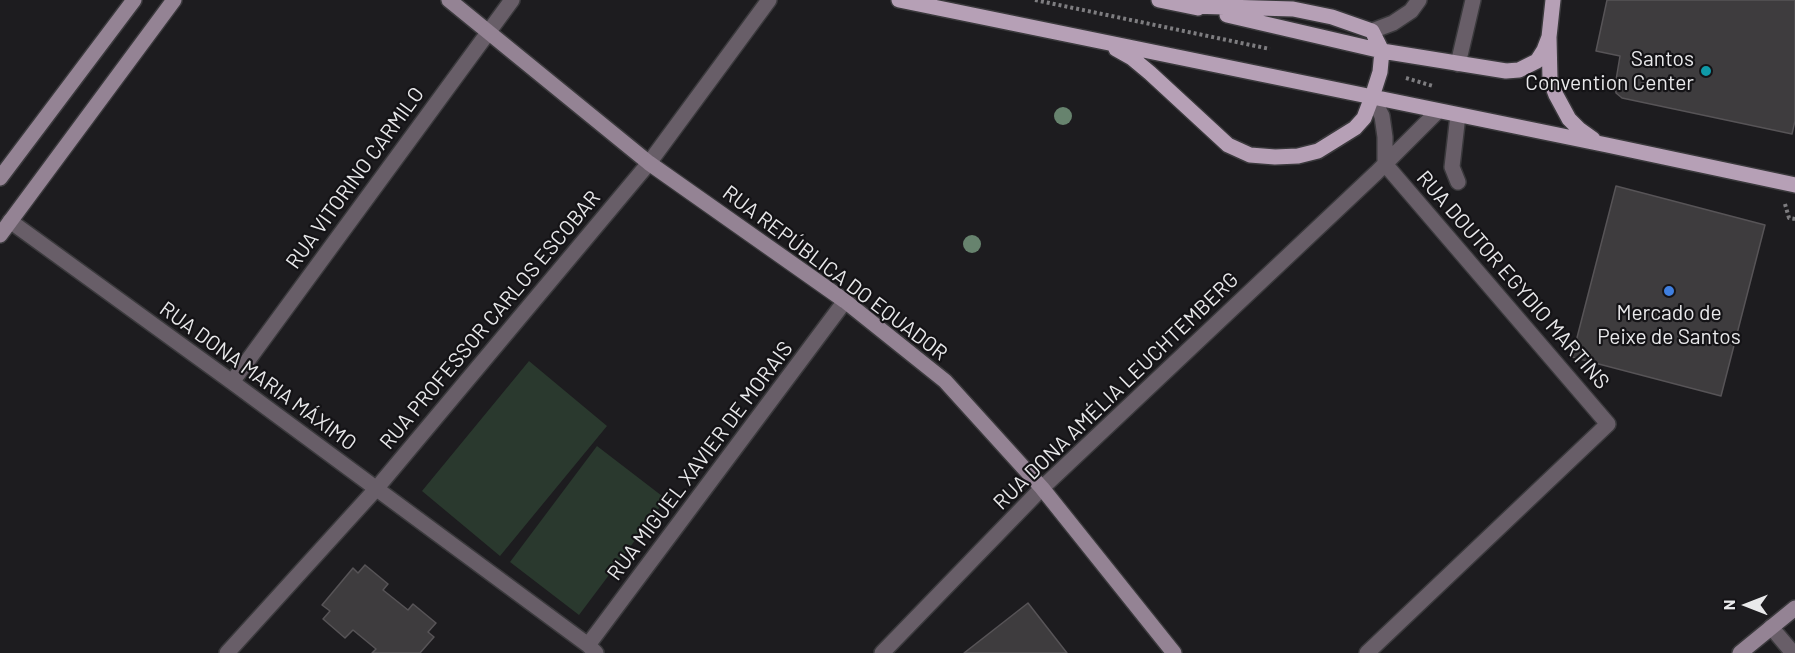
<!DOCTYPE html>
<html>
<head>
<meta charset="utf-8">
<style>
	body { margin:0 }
	#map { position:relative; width:1795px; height:653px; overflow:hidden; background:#1d1c1f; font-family:Barlow,sans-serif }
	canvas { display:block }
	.north { position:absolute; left:1717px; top:575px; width:60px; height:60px; -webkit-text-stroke:4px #141316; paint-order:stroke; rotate:270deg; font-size:16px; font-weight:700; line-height:24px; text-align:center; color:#e9e9eb }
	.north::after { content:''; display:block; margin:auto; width:21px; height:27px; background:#e9e9eb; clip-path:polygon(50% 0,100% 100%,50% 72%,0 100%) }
</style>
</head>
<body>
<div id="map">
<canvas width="1795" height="653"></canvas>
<div class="north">N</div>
</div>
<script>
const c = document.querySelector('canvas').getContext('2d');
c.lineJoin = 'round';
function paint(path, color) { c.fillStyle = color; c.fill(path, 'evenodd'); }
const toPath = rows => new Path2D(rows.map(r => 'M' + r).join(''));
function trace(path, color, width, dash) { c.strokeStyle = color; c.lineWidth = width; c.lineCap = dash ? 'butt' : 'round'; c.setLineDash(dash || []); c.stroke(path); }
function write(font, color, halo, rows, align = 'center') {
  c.font = font + ' Barlow,sans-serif'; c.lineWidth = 4.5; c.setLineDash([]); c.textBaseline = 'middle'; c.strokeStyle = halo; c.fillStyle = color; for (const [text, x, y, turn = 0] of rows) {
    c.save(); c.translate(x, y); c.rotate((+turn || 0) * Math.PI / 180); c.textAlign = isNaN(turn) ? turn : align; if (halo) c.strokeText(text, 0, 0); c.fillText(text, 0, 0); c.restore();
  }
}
paint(toPath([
	[529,361,607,426,500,556,422,491],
	[597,446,666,499,579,615,510,562]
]), '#2a392e');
const building = toPath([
	[1607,0,1795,0,1795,121,1792,134,1622,98,1616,93,1615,86,1620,56,1596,51,1607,0],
	[1616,186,1765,225,1721,396,1572,357,1616,186],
	[365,565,388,584,383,590,408,610,413,604,436,623,428,632,434,637,420,653,372,653,376,649,353,630,345,638,323,619,330,611,322,605,353,568,358,573,365,565],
	[1028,603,1067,653,964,653,1028,603]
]);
paint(building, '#3e3c3e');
trace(building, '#575457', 1.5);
const lane = toPath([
	[1372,31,1393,23,1411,11,1419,0],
	[1458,64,1473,0],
	[1458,115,1452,167,1458,182]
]);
const street = toPath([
	[1372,97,1382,116,1385,137,1385,164],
	[10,221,232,382,588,645,596,653],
	[232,382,512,0],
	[1771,627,1793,653],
	[588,645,845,301],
	[227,653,376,489,649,163,769,0],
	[882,653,1042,488,1376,173,1438,111],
	[1367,653,1608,424,1385,164]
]);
const secondary = toPath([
	[449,0,649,163,845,301,945,381,1042,488,1174,653],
	[0,178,134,0],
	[0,235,174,0],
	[1740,653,1795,608]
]);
const primary = toPath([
	[899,0,1607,145,1795,185],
	[1159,0,1198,8],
	[1553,0,1549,37,1550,79,1556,95,1569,119,1579,129,1593,139],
	[1227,15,1382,51,1506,71,1519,70,1537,61,1544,50,1549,37],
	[1116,49,1132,58,1150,73,1228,145,1250,155,1275,157,1298,156,1318,151,1355,128,1364,118,1372,97,1380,72,1382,51,1372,31,1332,17,1293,9,1190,6]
]);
trace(lane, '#3a393c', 18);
trace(street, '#3a393c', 18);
trace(secondary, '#3a393c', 18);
trace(primary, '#3a393c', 18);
trace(toPath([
	[1035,0,1270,49],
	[1406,78,1433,86],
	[1785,204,1789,218,1795,219]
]), '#7e7d80', 4, [3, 3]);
trace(lane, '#685e68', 15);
trace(street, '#685e68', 15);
trace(secondary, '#948394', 15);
trace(primary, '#b6a0b6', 15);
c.fillStyle = '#67836e';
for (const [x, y] of [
	[1063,116],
	[972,244]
]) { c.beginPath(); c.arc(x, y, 9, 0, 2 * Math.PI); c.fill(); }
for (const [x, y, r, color] of [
	[1706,71,6,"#0f9aa8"],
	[1669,291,6,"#3f7fe0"]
]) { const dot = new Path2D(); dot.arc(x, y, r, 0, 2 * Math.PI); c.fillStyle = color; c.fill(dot); trace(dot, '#141316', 2); }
write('21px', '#e9e9eb', '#141316', [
	["Santos",1694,59],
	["Convention Center",1694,83],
	["Mercado de",1669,313,"center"],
	["Peixe de Santos",1669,337,"center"]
], 'right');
write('21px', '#e9e9eb', '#141316', [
	["RUA VITORINO CARMILO",355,178,-54],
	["RUA REPÚBLICA DO EQUADOR",835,273,37],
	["RUA DOUTOR EGYDIO MARTINS",1513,280,49],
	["RUA PROFESSOR CARLOS ESCOBAR",490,320,-50],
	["RUA DONA MARIA MÁXIMO",258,376,36],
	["RUA DONA AMÉLIA LEUCHTEMBERG",1116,391,-44],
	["RUA MIGUEL XAVIER DE MORAIS",700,461,-53]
]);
</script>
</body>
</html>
